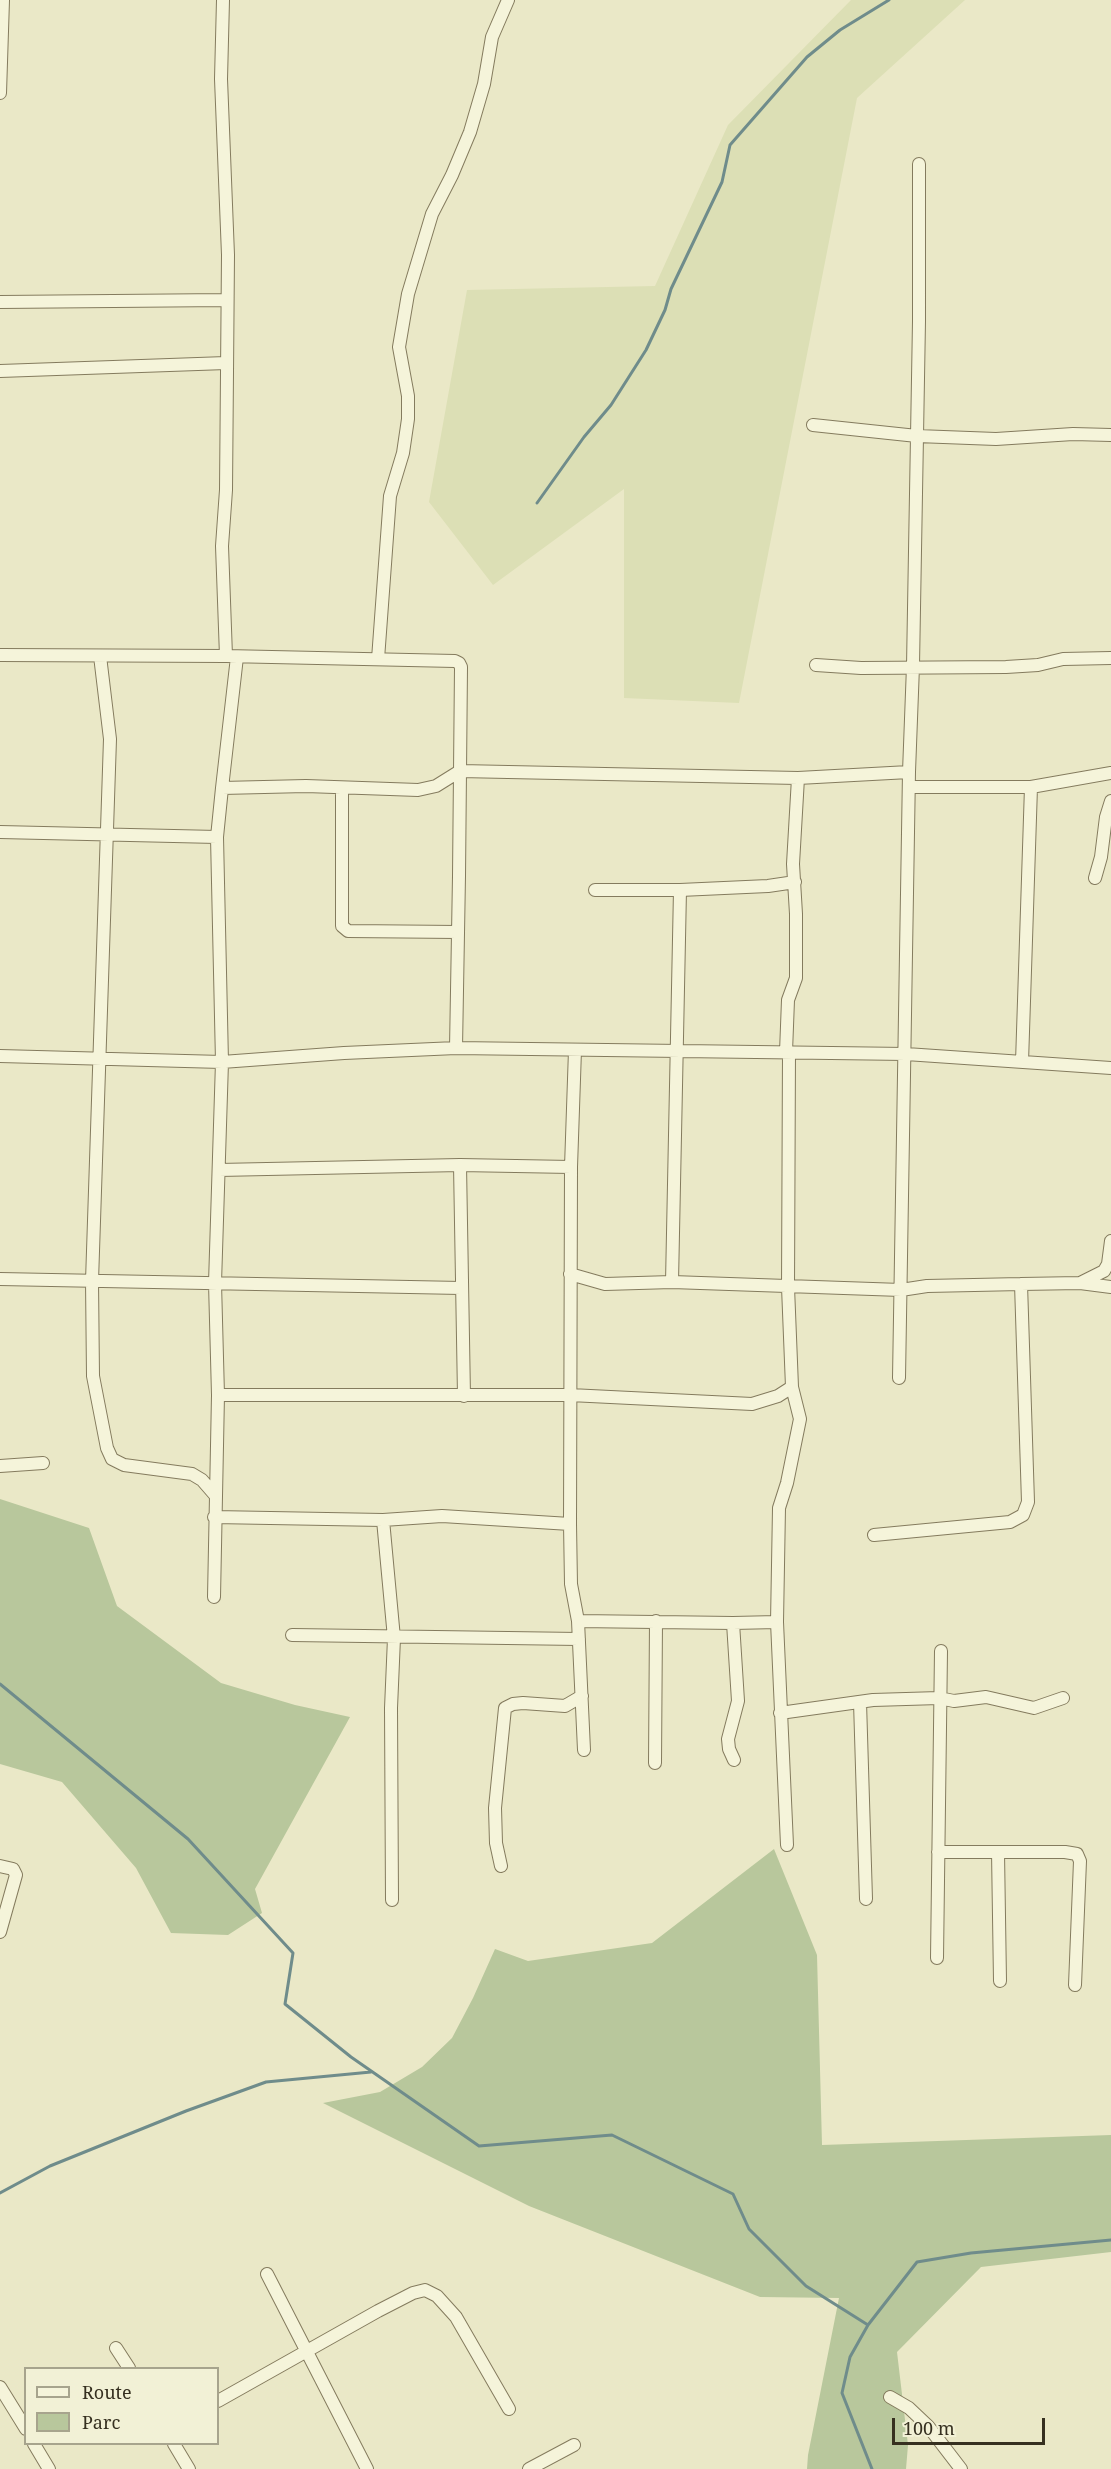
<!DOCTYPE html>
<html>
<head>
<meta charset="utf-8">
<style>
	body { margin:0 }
	#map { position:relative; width:1111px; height:2469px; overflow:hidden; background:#eae8c7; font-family:"Noto Serif",serif }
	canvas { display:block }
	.legend { position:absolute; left:24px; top:2367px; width:195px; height:78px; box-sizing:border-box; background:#f2f1d6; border:2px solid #a7a48d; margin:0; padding:8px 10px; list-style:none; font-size:18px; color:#363020 }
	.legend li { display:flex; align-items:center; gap:12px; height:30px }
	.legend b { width:30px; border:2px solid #a7a48d }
	.scale { position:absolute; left:892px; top:2418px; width:153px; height:27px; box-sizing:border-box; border:3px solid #363020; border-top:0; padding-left:8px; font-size:18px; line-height:21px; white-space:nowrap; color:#363020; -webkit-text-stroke:4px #f2f1d6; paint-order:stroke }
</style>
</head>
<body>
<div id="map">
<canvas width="1111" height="2469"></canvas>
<ul class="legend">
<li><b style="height:8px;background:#f5f4da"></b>Route</li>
<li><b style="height:16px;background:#b8c79c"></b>Parc</li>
</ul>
<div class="scale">100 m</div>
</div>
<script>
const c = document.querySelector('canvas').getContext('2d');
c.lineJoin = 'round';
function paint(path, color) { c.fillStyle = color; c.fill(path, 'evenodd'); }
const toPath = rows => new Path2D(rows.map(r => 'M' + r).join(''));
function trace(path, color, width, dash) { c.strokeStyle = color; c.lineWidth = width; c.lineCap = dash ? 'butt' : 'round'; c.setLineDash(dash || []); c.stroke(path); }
paint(toPath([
	[851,0,965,0,857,98,739,703,624,698,624,489,493,585,429,502,467,290,655,286,728,125]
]), '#dcdfb5');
paint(toPath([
	[0,1499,89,1528,117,1606,221,1683,295,1705,350,1717,255,1889,262,1913,228,1935,171,1933,136,1868,62,1782,0,1764],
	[774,1849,817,1955,822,2145,1111,2135,1111,2252,981,2267,897,2352,908,2445,906,2469,807,2469,808,2455,839,2298,760,2297,529,2206,323,2103,380,2092,422,2067,452,2038,473,1998,495,1949,528,1961,652,1943]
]), '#b8c79c');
trace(toPath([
	[537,503,584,437,611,405,646,350,665,310,671,289,722,182,730,145,807,57,840,30,889,0],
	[0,1684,188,1839,293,1953,285,2004,351,2057,479,2146,612,2135,733,2194,749,2229,806,2286,868,2325],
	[0,2193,50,2166,186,2111,266,2082,371,2072],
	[872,2469,842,2393,850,2357,868,2325,917,2262,971,2253,1111,2240]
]), '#6f8c8b', 3);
const minor = toPath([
	[223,0,221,79,228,255,226,490,222,546,226,656],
	[0,93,3,0],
	[0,302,226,300],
	[0,371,226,363],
	[813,425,917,436,996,439,1073,434,1111,435],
	[0,655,226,656,455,661,459,663,461,667,459,876,456,1048],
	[100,656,110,739,92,1281,93,1376,107,1448,112,1459,124,1465,192,1474,202,1480,215,1495],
	[378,659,390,496,403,453,408,419,408,396,399,347,408,294,432,214,452,175,470,132,484,84,492,37,508,0],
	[816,665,861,668,1006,667,1038,665,1063,659,1111,658],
	[910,787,1031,787,1111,773],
	[222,788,237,657],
	[342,788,342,926,348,931,458,932],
	[0,832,217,837,222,788,306,786,418,790,436,786,460,771,798,778,909,772],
	[1095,878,1101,857,1106,817,1111,801],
	[595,890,680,890],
	[575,1050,571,1167,570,1524,571,1584,578,1621],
	[786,1052,788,1000,796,978,796,914,793,864,798,778],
	[0,1056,222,1062,217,837],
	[1022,1062,1031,787],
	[460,1165,464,1396],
	[219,1170,460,1165,571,1167],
	[570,1274,605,1284,672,1282,901,1290,927,1286,1021,1284,1080,1283,1111,1287],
	[0,1279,461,1288],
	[672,1282,680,890,768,886,795,882],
	[1080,1283,1104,1271,1108,1264,1111,1241],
	[899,1378,909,772,913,666,919,321,919,164],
	[218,1395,570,1395,752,1404,778,1396,792,1387],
	[0,1466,43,1463],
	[214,1517,383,1520,442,1516,570,1524],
	[383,1520,394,1638,391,1708,392,1900],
	[874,1535,1010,1522,1023,1515,1028,1502,1021,1284],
	[214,1597,218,1395,215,1283,222,1062,344,1053,456,1048,906,1054,1111,1068],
	[733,1623,738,1701,728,1739,729,1749,734,1760],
	[292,1635,579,1639],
	[860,1702,866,1899],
	[780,1713,873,1700,939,1698,954,1701,986,1697,1034,1708,1063,1698],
	[584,1750,578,1621,733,1623,777,1622],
	[655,1763,656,1621],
	[787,1845,777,1622,779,1508,787,1483,800,1419,792,1387,788,1287,789,1052],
	[938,1852,1065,1852,1077,1854,1080,1861,1075,1985],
	[998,1852,1000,1981],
	[0,1866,13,1869,16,1875,0,1932],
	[501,1866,496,1843,495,1808,505,1708,513,1704,523,1703,565,1706,582,1696],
	[937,1958,941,1651],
	[267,2274,367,2469],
	[116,2348,129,2368],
	[0,2387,26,2429],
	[890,2397,909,2408,928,2426,961,2469],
	[218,2401,378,2311,413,2293,425,2290,437,2296,456,2317,509,2409],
	[34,2444,49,2469],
	[174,2444,189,2469],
	[529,2469,574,2445]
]);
trace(minor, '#847b5e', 14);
trace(minor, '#f5f4da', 12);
</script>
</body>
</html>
